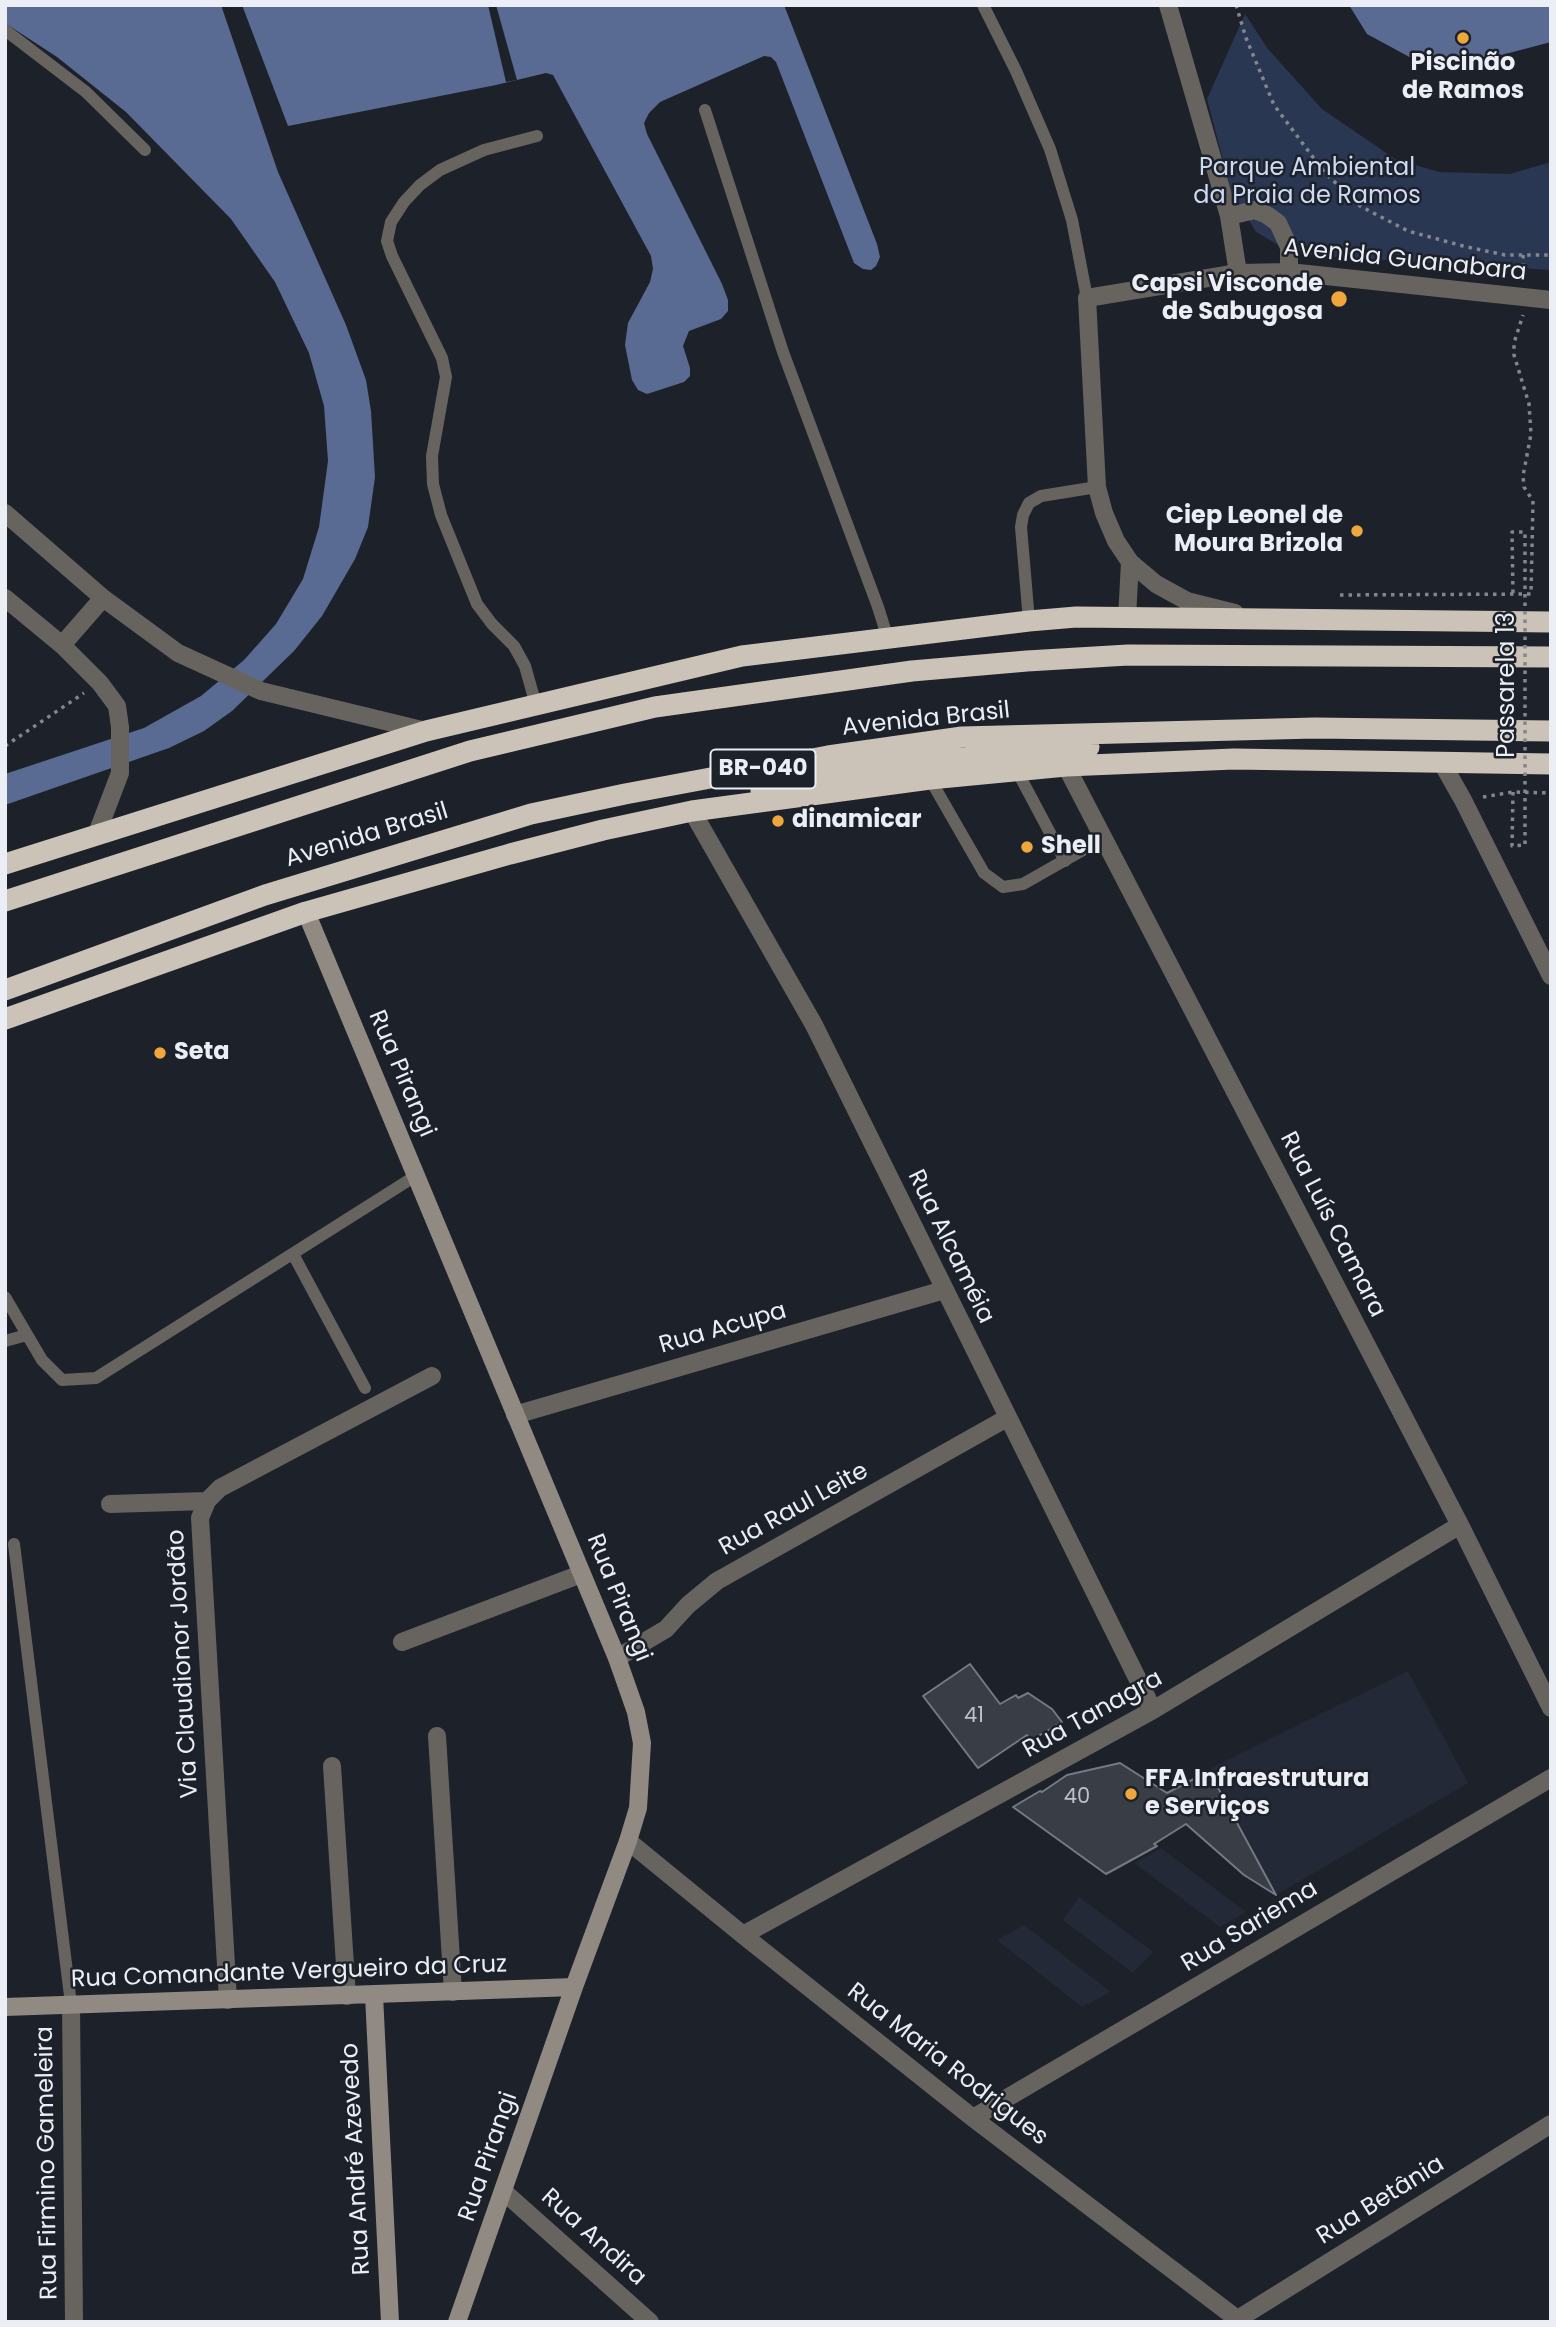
<!DOCTYPE html>
<html>
<head>
<meta charset="utf-8">
<style>
	body { margin:0 }
	#map { position:relative; width:1556px; height:2327px; overflow:hidden; background:#1d212a; font-family:Poppins,sans-serif }
	canvas { display:block }
	.frame { position:absolute; inset:0; border:7px solid #ebeef4; pointer-events:none }
</style>
</head>
<body>
<div id="map">
<canvas width="1556" height="2327"></canvas>
<div class="frame"></div>
</div>
<script>
const c = document.querySelector('canvas').getContext('2d');
c.lineJoin = 'round';
function paint(path, color) { c.fillStyle = color; c.fill(path, 'evenodd'); }
const toPath = rows => new Path2D(rows.map(r => 'M' + r).join(''));
function trace(path, color, width, dash) { c.strokeStyle = color; c.lineWidth = width; c.lineCap = dash ? 'butt' : 'round'; c.setLineDash(dash || []); c.stroke(path); }
function write(font, color, halo, rows, align = 'center') {
  c.font = font + ' Poppins,sans-serif'; c.lineWidth = 5; c.setLineDash([]); c.textBaseline = 'middle'; c.strokeStyle = halo; c.fillStyle = color; for (const [text, x, y, turn = 0] of rows) {
    c.save(); c.translate(x, y); c.rotate((+turn || 0) * Math.PI / 180); c.textAlign = isNaN(turn) ? turn : align; if (halo) c.strokeText(text, 0, 0); c.fillText(text, 0, 0); c.restore();
  }
}
paint(toPath([
	[1408,1671,1468,1783,1276,1895,1211,1768],
	[1161,1848,1246,1912,1220,1927,1134,1863],
	[1079,1897,1153,1952,1133,1973,1063,1920],
	[1024,1925,1111,1992,1082,2007,997,1940]
]), '#232937');
paint(toPath([
	[1245,14,1268,49,1322,109,1395,159,1439,172,1510,174,1551,162,1551,270,1317,256,1287,250,1256,232,1231,190,1207,99]
]), '#2a3752');
paint(toPath([
	[5,5,221,5,278,172,346,325,366,380,371,411,375,477,368,527,355,559,322,616,294,651,232,711,204,731,169,748,5,805,5,774,144,728,201,696,244,660,276,624,303,579,319,527,328,461,324,406,309,353,275,282,231,219,126,112,57,57,5,23],
	[242,5,784,5,877,244,880,257,876,266,871,270,863,269,854,263,776,62,771,57,764,56,660,102,649,113,644,123,647,134,722,284,728,300,728,311,721,319,689,331,683,346,690,368,690,376,684,382,647,394,638,390,632,380,625,345,628,323,650,282,653,269,651,256,553,75,546,73,496,85,288,126],
	[1349,5,1551,5,1551,42,1437,72,1367,34]
]), '#596b92');
paint(toPath([
	[488,5,496,5,517,80,506,82]
]), '#1d212a');
const building = toPath([
	[970,1664,1000,1704,1016,1695,1018,1698,1028,1693,1052,1709,1062,1722,1030,1741,1027,1735,978,1768,923,1696,970,1664],
	[1120,1763,1167,1793,1209,1771,1276,1895,1244,1875,1186,1824,1154,1844,1157,1846,1106,1874,1013,1807,1040,1791,1042,1792,1067,1775,1120,1763]
]);
paint(building, '#383d46');
trace(building, '#747984', 2);
trace(toPath([
	[1236,5,1246,38,1274,105,1324,172,1360,206,1408,231,1463,246,1505,255,1551,255],
	[1523,255,1524,280],
	[1340,595,1531,594,1533,501,1524,487,1523,476,1531,434,1529,404,1514,355,1514,343,1523,315],
	[5,746,84,693],
	[1483,797,1513,792,1551,793]
]), '#82868d', 3.5, [3.5, 5]);
trace(toPath([
	[983,5,1016,71,1050,149,1072,220,1087,298],
	[5,30,86,92,145,150],
	[705,110,783,352,878,607,888,639],
	[1029,621,1021,527,1023,515,1029,503,1041,496,1097,487],
	[536,705,525,666,514,646,492,624,477,604,441,515,433,484,432,456,446,377,442,358,392,256,387,241,391,222,404,202,420,185,440,170,484,150,537,136],
	[1016,769,1065,861],
	[930,779,984,873,1003,887,1023,884,1104,838],
	[293,1254,365,1388],
	[5,1297,42,1360,62,1380,96,1378,417,1175],
	[5,1341,27,1335],
	[14,1544,71,2004]
]), '#676460', 12);
trace(toPath([
	[1168,5,1229,216,1238,273],
	[1229,216,1255,210,1267,215,1278,223,1289,247,1289,272],
	[5,513,103,598,178,653,261,691,426,731],
	[5,598,62,645,100,683,117,706,120,727,120,773,96,836],
	[1235,613,1187,601,1156,584,1130,562,1116,541,1104,513,1097,487,1087,298,1238,273,1289,272,1551,300],
	[1127,618,1130,562],
	[62,645,103,598],
	[1442,763,1463,800,1551,976],
	[1066,766,1460,1525,1551,1708],
	[692,811,814,1025,1153,1710],
	[515,1415,944,1290],
	[110,1504,207,1501],
	[402,1642,581,1574],
	[617,1658,666,1629,688,1605,717,1581,1007,1418],
	[437,1736,453,1992],
	[332,1766,347,1996],
	[628,1841,743,1935,973,2118,1241,2322],
	[743,1935,1153,1710,1460,1525],
	[228,2000,200,1518,207,1501,220,1488,432,1376],
	[71,2004,74,2322],
	[973,2118,1551,1778],
	[503,2191,650,2322],
	[1238,2319,1551,2124]
]), '#676460', 18);
trace(toPath([
	[306,912,617,1658,636,1712,642,1743,638,1808,628,1841,574,1987,457,2322],
	[374,1995,390,2322],
	[5,2007,574,1987]
]), '#908a83', 18);
trace(toPath([
	[761,790,792,781,934,761,1089,747],
	[5,864,426,731,742,656,1029,621,1076,617,1551,622],
	[5,901,470,751,655,707,912,671,1027,661,1128,655,1551,657],
	[5,990,265,895,531,814,625,794,828,756,962,737,1315,728,1551,731],
	[5,1019,306,912,510,854,603,830,692,811,930,779,1066,766,1234,759,1551,764]
]), '#cbc2b8', 21);
trace(toPath([
	[1513,792,1512,846,1525,845,1525,532,1512,532,1513,594]
]), '#82868d', 3.5, [3.5, 5]);
for (const [x, y, r, color] of [
	[1463,38,7,"#efa73d"],
	[1339,299,9,"#efa73d"],
	[1357,531,7,"#efa73d"],
	[778,821,7,"#efa73d"],
	[1027,847,7,"#efa73d"],
	[160,1053,7,"#efa73d"],
	[1131,1794,7,"#efa73d"]
]) { const dot = new Path2D(); dot.arc(x, y, r, 0, 2 * Math.PI); c.fillStyle = color; c.fill(dot); trace(dot, '#1d212a', 2.5); }
write('21px', '#bec2c8', null, [
	["41",974,1717],
	["40",1077,1798]
]);
for (const [x, y, w] of [
	[763,769,105]
]) { const box = new Path2D(); box.roundRect(x - w / 2, y - 19.5, w, 39, 5); c.fillStyle = '#1d212a'; c.fill(box); trace(box, '#ebeef4', 2); }
write('bold 23px', '#ebeef4', null, [
	["BR-040",763,769]
]);
write('bold 24px', '#ebeef4', '#1d212a', [
	["Piscinão",1463,64,"center"],
	["de Ramos",1463,92,"center"],
	["Capsi Visconde",1323,285,"right"],
	["de Sabugosa",1323,313,"right"],
	["Ciep Leonel de",1343,517,"right"],
	["Moura Brizola",1343,545,"right"],
	["dinamicar",792,821],
	["Shell",1041,847],
	["Seta",174,1053],
	["FFA Infraestrutura",1145,1780],
	["e Serviços",1145,1808]
], 'left');
write('24px', '#cddaf3', '#1d212a', [
	["Parque Ambiental",1307,169],
	["da Praia de Ramos",1307,197]
]);
write('24px', '#ebeef4', '#1d212a', [
	["Avenida Guanabara",1405,261,6],
	["Passarela 13",1508,685,-90],
	["Avenida Brasil",926,720,-6],
	["Avenida Brasil",367,836,-17],
	["Rua Pirangi",401,1074,67],
	["Rua Luís Camara",1332,1225,63],
	["Rua Alcaméia",950,1247,64],
	["Rua Acupa",723,1329,-16],
	["Rua Raul Leite",794,1510,-29],
	["Rua Pirangi",618,1598,68],
	["Via Claudionor Jordão",184,1664,-93],
	["Rua Tanagra",1093,1715,-29],
	["Rua Sariema",1250,1927,-31],
	["Rua Comandante Vergueiro da Cruz",289,1973,-2],
	["Rua Maria Rodrigues",947,2065,38],
	["Rua Pirangi",489,2157,-71],
	["Rua André Azevedo",357,2159,-93],
	["Rua Firmino Gameleira",48,2163,-91],
	["Rua Betânia",1381,2201,-32],
	["Rua Andira",593,2238,42]
]);
</script>
</body>
</html>
